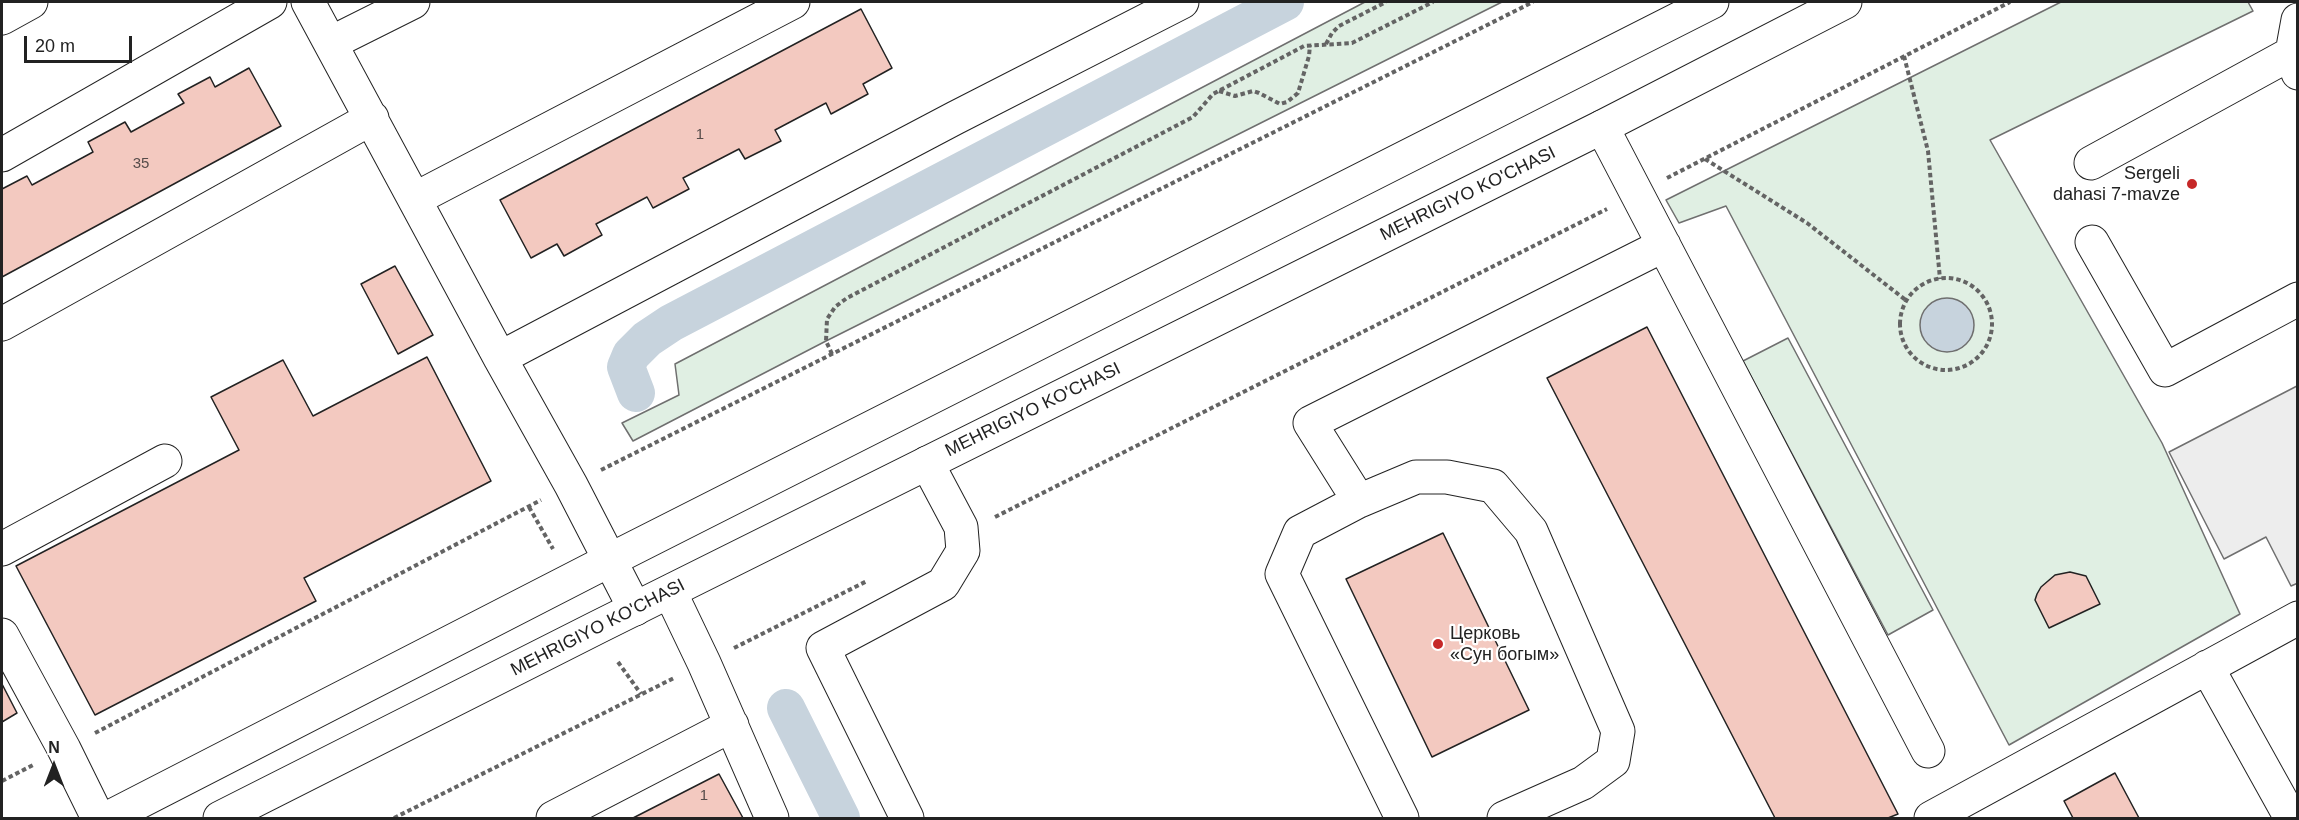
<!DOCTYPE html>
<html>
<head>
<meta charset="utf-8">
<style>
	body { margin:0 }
	#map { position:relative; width:2299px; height:820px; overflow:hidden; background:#fff; font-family:Arial,sans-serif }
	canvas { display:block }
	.frame { position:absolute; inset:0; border:3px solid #222; pointer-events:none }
	.north { position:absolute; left:24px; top:736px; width:60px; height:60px; -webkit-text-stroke:4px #fff; paint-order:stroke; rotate:0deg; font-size:16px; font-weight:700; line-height:24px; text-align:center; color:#222 }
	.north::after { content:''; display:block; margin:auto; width:21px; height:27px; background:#222; clip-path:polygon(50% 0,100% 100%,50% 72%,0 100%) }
	.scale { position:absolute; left:24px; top:36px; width:108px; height:27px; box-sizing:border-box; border:3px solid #222; border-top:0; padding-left:8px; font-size:18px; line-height:21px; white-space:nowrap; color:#222; -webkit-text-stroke:4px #fff; paint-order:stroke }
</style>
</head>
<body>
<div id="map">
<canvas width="2299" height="820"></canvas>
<div class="frame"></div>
<div class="north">N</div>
<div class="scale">20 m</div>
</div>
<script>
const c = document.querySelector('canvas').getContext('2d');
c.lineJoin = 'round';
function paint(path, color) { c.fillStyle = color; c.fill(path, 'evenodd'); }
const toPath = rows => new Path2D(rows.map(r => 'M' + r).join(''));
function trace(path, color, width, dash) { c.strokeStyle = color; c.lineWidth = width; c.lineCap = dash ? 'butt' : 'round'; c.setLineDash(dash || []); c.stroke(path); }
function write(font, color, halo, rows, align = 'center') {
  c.font = font + ' Arial,sans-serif'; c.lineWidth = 4.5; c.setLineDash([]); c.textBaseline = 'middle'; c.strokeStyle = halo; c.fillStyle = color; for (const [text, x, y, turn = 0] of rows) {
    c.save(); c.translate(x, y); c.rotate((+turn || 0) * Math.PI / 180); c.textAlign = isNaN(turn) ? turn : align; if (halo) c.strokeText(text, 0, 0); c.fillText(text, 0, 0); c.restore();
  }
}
const green = toPath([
	[1365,2,1502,2,826,341,633,441,622,423,679,395,675,364,1365,2],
	[2061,2,2248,2,2253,11,1990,140,2162,443,2240,614,2009,745,1726,206,1679,223,1666,200,2061,2],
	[1788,338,1933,610,1888,635,1743,361,1788,338]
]);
paint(green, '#e0efe3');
trace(green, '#6f6f6f', 1.5);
const parking = toPath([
	[2297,386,2298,583,2291,586,2266,537,2224,559,2169,452,2297,386]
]);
paint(parking, '#ededed');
trace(parking, '#6f6f6f', 1.5);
const water = toPath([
	'1920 325a27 27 0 1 1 54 0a27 27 0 1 1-54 0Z'
]);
paint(water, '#c7d3dd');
trace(water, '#6f6f6f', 1.5);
trace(toPath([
	[636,393,626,367,631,355,647,339,671,323,1285,2],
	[786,708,841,818]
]), '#c7d3dd', 38);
const building = toPath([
	[861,9,892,68,863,84,868,94,831,114,826,103,775,130,781,141,745,159,739,149,683,178,689,189,653,208,647,197,596,224,602,235,564,256,557,244,531,258,500,200,861,9],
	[249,68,281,126,2,277,2,189,27,176,32,185,93,152,88,142,125,122,131,132,184,103,178,94,210,77,215,87,249,68],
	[395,266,433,335,398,354,361,284,395,266],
	[1647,327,1898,814,1888,818,1775,818,1547,378,1647,327],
	[427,357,491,481,304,578,316,601,95,715,16,566,239,450,211,397,283,360,313,416,427,357],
	[1443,533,1529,710,1432,757,1346,579,1443,533],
	[2070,572,2086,576,2100,604,2049,628,2035,600,2037,594,2041,587,2055,575,2070,572],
	[2,684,17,713,2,722,2,684],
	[2115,773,2139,818,2073,818,2064,801,2115,773],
	[719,774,743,818,633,818,719,774]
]);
paint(building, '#f3c9c0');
trace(building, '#222', 1.5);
const minor = toPath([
	[308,2,500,358,571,485,635,609],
	[2,18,31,2],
	[2298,20,2292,53,2298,73],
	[331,43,413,2],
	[1602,127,1928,751],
	[2,155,270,2],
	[2091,163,2292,53],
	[415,199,793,2],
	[2092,242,2165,370,2298,299],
	[2,324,372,118],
	[500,358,955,118,1182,2],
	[1359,501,1310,423,1664,245],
	[2,549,165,461],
	[670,592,704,663,772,818],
	[2,635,64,749,98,818],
	[2207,667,2291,818],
	[553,818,732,725],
	[907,818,823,648,943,584,963,551,961,527,927,463],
	[1402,818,1282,574,1300,532,1359,501,1416,477,1447,477,1493,486,1531,531,1618,731,1613,761,1583,783,1504,818],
	[1931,818,2298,618]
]);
const major = toPath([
	[108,818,610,560,1712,2],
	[220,818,598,627,1602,127,1845,2]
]);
trace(minor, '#222', 35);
trace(major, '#222', 35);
trace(toPath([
	[1326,44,1332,33,1339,26,1386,2],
	[1904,56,1928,151,1940,279],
	[1219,91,1235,96,1253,91,1259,93,1280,104,1287,102,1298,93,1309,56,1310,45],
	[1705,159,1807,223,1907,301],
	[1667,178,2010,2],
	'1900 324a46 46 0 1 1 92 0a46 46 0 1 1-92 0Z',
	[832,354,826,341,827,319,835,307,847,298,1193,117,1213,94,1304,46,1352,43,1433,2],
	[601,470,1533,2],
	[529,507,553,549],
	[995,517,1607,209],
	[734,648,867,581],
	[618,662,641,694],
	[95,733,541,500],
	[2,781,33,765],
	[394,818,674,678]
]), '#646464', 4, [4.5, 3]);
trace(minor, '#fff', 33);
trace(major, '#fff', 33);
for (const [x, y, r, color] of [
	[2192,184,6,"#c62828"],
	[1438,644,6,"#c62828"]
]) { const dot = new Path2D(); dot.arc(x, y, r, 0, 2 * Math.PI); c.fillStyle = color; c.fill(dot); trace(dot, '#fff', 2); }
write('15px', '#564c4a', null, [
	["1",700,135],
	["35",141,164],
	["1",704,796]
]);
write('18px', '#222', '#fff', [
	["Sergeli",2180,174],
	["dahasi 7-mavze",2180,195],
	["Церковь",1450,634,"left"],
	["«Сун богым»",1450,655,"left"]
], 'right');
write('18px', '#222', '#fff', [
	["MEHRIGIYO KO'CHASI",1468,194,-26],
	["MEHRIGIYO KO'CHASI",1033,410,-26],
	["MEHRIGIYO KO'CHASI",598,628,-27]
]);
</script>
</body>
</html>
